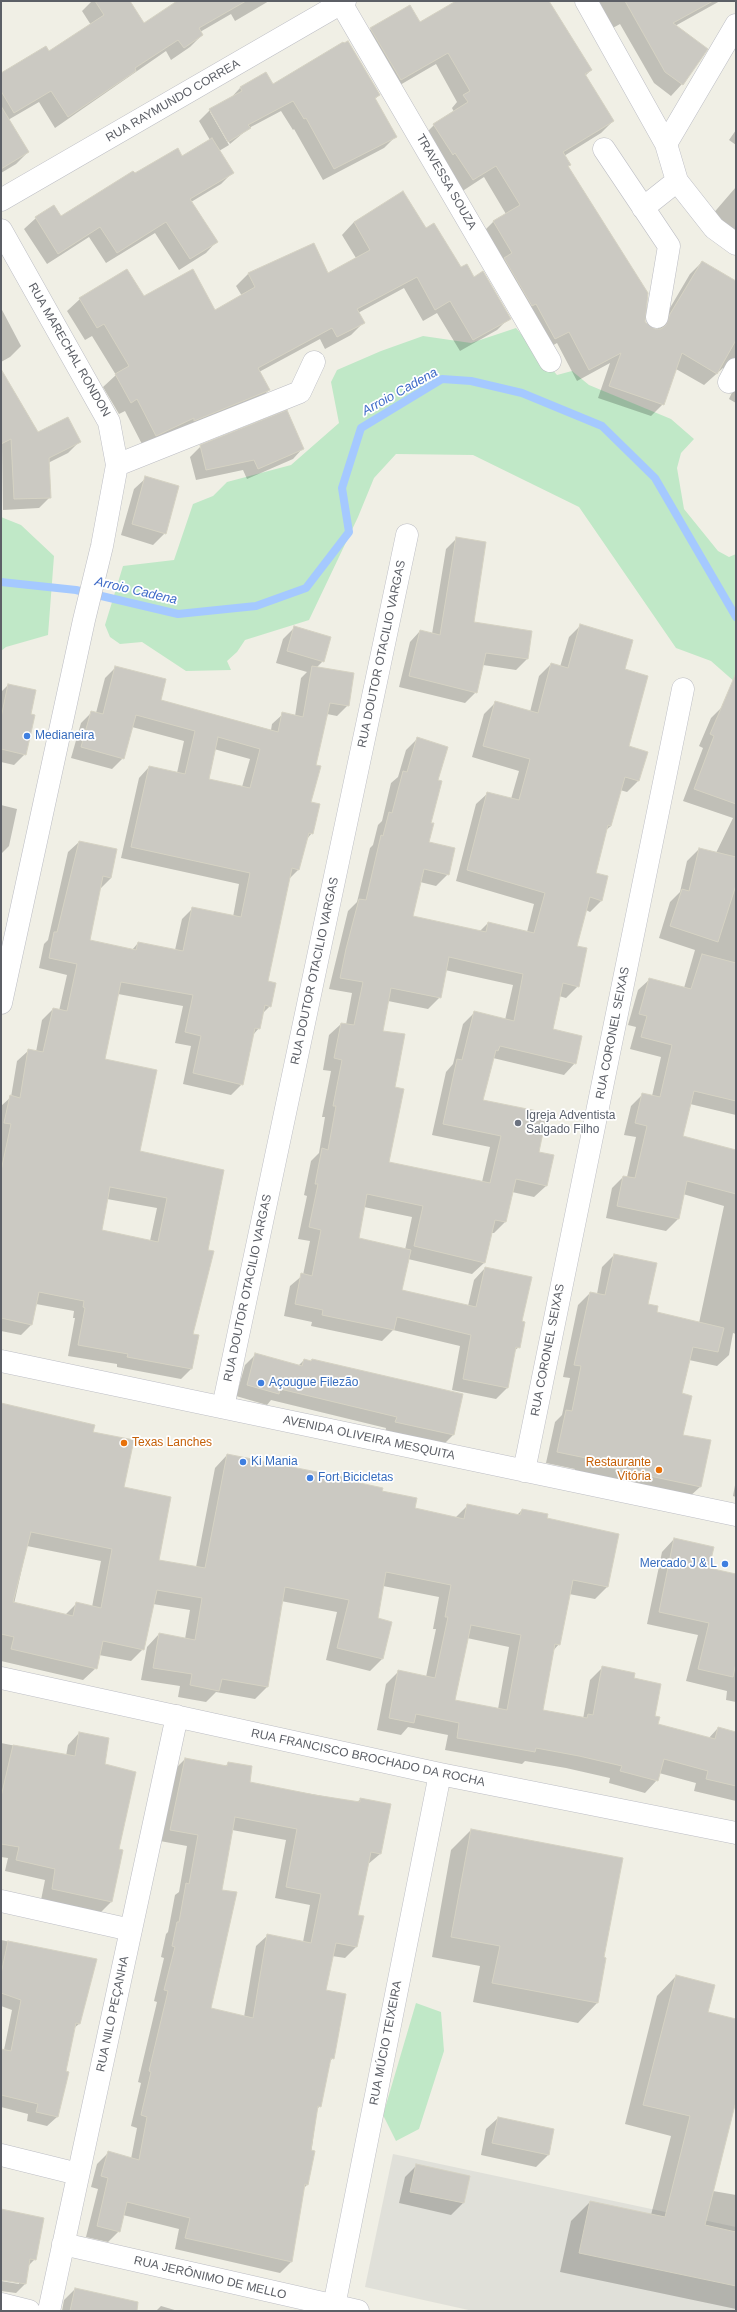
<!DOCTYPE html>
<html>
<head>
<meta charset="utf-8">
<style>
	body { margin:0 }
	#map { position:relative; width:737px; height:2312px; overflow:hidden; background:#f0efe5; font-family:Arial,sans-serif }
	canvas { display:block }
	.frame { position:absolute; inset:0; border:2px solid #5c5f66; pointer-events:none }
</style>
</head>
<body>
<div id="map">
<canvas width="737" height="2312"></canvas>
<div class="frame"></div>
</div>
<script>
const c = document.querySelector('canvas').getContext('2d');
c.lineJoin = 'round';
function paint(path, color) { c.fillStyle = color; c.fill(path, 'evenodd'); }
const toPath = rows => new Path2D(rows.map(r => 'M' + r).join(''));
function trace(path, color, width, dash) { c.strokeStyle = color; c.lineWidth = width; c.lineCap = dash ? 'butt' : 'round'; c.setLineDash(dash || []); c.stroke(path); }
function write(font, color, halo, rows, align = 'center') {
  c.font = font + ' Arial,sans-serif'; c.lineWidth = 3.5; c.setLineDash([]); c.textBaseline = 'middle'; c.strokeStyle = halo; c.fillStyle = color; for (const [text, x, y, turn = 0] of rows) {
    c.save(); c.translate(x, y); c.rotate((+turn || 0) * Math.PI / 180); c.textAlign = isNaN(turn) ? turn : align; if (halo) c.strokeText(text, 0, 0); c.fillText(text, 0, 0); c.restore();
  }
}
paint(toPath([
	[393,2154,736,2227,736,2311,473,2311,365,2287]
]), '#e0e0d9');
paint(toPath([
	[516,328,557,375,572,371,589,385,671,419,694,439,681,453,677,468,684,509,718,551,729,557,736,554,736,683,711,661,676,648,579,507,473,455,396,454,374,478,358,517,309,620,245,640,237,652,227,661,231,670,186,671,142,642,120,644,110,637,105,625,123,566,174,560,193,504,213,496,227,482,291,465,339,423,331,382,337,370,381,351,423,336,471,343],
	[1,517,21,525,54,556,48,635,6,647,1,651],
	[416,2003,441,2012,444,2051,419,2129,396,2141,383,2115]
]), '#c0e8c7');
paint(toPath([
	[92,1,128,1,144,24,176,3,175,1,269,1,235,21,231,14,200,32,202,35,190,47,171,60,166,51,55,128,39,102,8,120,28,152,16,164,1,173,1,74,49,52,91,25,82,11],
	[458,1,548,1,591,70,585,76,613,121,601,133,564,156,568,166,648,327,657,330,690,274,702,262,736,282,736,379,730,370,723,368,704,385,676,369,663,404,651,416,598,398,610,363,577,381,557,343,543,351,481,234,493,222,506,214,484,177,461,192,422,137,434,125,454,112,452,108,457,102,436,64,388,92,359,41,371,29,419,23],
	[595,1,720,1,675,26,682,84,671,96,654,83,620,24,611,29],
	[272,85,379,95,375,99,396,136,384,148,323,180,294,129,293,130,281,111,249,128,230,144,212,112,210,112,229,145,219,151,232,173,221,184,191,202,217,241,206,253,179,270,155,233,106,263,89,237,47,264,24,229,36,218,61,217,134,175,182,157,210,140,199,121,210,110,229,100,240,88],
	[736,130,736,145,729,140],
	[736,187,736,235,711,216],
	[403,193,425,230,460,268,474,278,509,318,497,330,460,351,437,313,423,321,404,288,358,313,363,323,351,335,325,349,320,339,259,372,269,390,257,402,144,448,125,411,119,414,103,387,116,375,92,336,85,340,67,311,80,299,143,298,215,312,242,296,236,286,248,274,314,244,328,274,356,258,342,235,354,222],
	[1,308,21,346,10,357,1,362],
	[1,371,37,433,79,442,68,453,48,463,50,497,39,508,3,510],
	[736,384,736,403,729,399],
	[201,446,303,448,293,459,247,479,243,470,196,480,190,457],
	[146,478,165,533,153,545,121,535,134,489],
	[457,538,472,623,531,632,527,659,516,670,483,665,476,692,465,703,399,687,410,642,420,631,432,634,446,549],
	[581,625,623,670,628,747,638,781,627,792,620,790,611,826,605,831,594,873,602,900,590,912,586,910,576,947,578,986,566,998,559,996,552,1030,575,1063,564,1075,493,1058,482,1100,538,1153,553,1156,546,1186,534,1197,512,1192,505,1222,494,1233,491,1233,484,1263,472,1274,408,1259,401,1290,468,1306,474,1280,485,1268,521,1322,519,1347,514,1351,508,1387,496,1399,452,1390,460,1346,393,1330,382,1341,311,1326,312,1322,284,1316,290,1286,303,1275,310,1241,298,1239,307,1196,304,1195,311,1161,319,1153,325,1117,322,1117,331,1071,323,1070,329,1035,341,1024,346,1025,352,993,329,989,348,911,357,902,370,848,373,845,378,825,382,821,391,783,398,777,406,750,417,739,436,781,428,843,448,874,436,886,420,882,412,917,480,931,488,923,527,932,534,904,456,881,476,804,488,793,511,799,519,771,472,757,484,714,495,703,530,712,539,676,551,664,560,667,569,637],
	[445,970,513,985,505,1020,475,1012,463,1024,453,1064,446,1072,432,1135,490,1147,482,1182,388,1163,394,1088,382,1031,388,1001,428,1009,440,997],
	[364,1207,412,1217,405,1250,358,1239],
	[295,627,323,661,316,668,348,705,337,716,327,714,315,766,310,803,312,833,306,840,299,869,288,880,267,982,270,1006,263,1013,259,1028,253,1035,242,1084,231,1095,183,1084,191,1046,175,1043,183,1006,118,994,104,1059,138,1152,222,1170,192,1335,191,1369,181,1379,117,1367,117,1364,68,1356,75,1318,73,1318,74,1311,36,1304,31,1325,21,1335,1,1331,1,1106,11,1097,17,1061,28,1051,36,1052,42,1020,53,1009,59,1011,67,975,39,968,44,944,48,940,68,852,79,842,116,850,111,878,100,889,88,941,132,950,138,943,175,950,182,919,193,908,233,917,239,884,121,858,139,778,149,767,177,773,184,741,132,727,123,758,112,769,71,758,81,723,92,712,96,713,105,678,116,667,160,700,271,730,272,724,283,714,295,716,301,678,307,672,276,663,283,639],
	[214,749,250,759,242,787,207,779],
	[107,1199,157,1208,150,1241,101,1231],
	[8,685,30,715,25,754,14,765,1,762,1,692],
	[723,706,736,712,736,1115,690,1104,682,1137,736,1152,736,1334,733,1333,729,1355,717,1366,689,1360,681,1394,682,1435,700,1487,688,1498,574,1474,575,1469,546,1463,555,1422,562,1415,570,1378,563,1377,578,1305,590,1293,597,1294,602,1267,614,1255,647,1305,655,1313,699,1323,724,1206,683,1194,678,1219,666,1231,606,1218,612,1188,623,1177,627,1177,636,1137,624,1135,631,1106,643,1094,652,1096,661,1057,630,1049,636,1027,628,1025,638,990,650,979,684,988,695,950,659,938,670,902,680,892,687,861,699,849,716,853,733,818,683,801,703,748,699,746,711,718],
	[1,805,17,809,9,846,1,854],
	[256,1354,298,1366,304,1360,461,1395,453,1435,442,1446,385,1433,386,1428,271,1400,267,1405,236,1396,245,1365],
	[1,1411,92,1433,123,1488,157,1561,196,1567,215,1468,227,1455,340,1480,381,1492,414,1509,455,1518,468,1505,517,1515,522,1510,546,1519,607,1587,595,1599,569,1594,559,1644,553,1651,542,1711,583,1719,590,1680,603,1667,633,1678,657,1724,708,1739,718,1728,736,1733,736,1801,694,1791,696,1783,659,1773,657,1780,645,1793,609,1783,610,1778,566,1768,525,1761,522,1764,445,1750,448,1735,408,1727,401,1735,377,1730,386,1684,399,1671,426,1677,436,1629,433,1629,439,1597,383,1586,376,1619,391,1623,382,1659,370,1671,326,1660,337,1612,281,1601,267,1687,255,1699,216,1692,206,1702,178,1697,180,1686,141,1680,147,1647,159,1634,185,1639,190,1610,153,1604,143,1649,131,1661,99,1655,96,1668,83,1680,1,1661],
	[27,1546,101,1561,92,1607,77,1603,65,1615,14,1604],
	[467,1638,509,1647,498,1709,453,1701],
	[736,1480,736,1497,733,1496],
	[674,1539,708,1569,736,1575,736,1702,726,1700,727,1691,686,1681,698,1635,647,1624,662,1552],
	[79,1733,104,1765,118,1850,122,1851,111,1902,100,1913,41,1900,45,1880,5,1871,8,1858,1,1857,1,1743,66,1756,68,1745],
	[185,1759,225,1766,228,1764,249,1783,357,1802,361,1799,380,1854,367,1865,357,1916,362,1917,356,1947,345,1958,332,1956,325,1990,333,2058,329,2062,320,2106,317,2109,307,2185,303,2189,291,2262,280,2273,175,2249,179,2229,123,2215,119,2231,108,2242,86,2237,98,2189,91,2187,97,2164,108,2153,131,2159,137,2128,131,2126,141,2083,138,2082,157,2002,154,2001,164,1958,161,1957,166,1934,168,1932,175,1895,179,1892,187,1846,160,1841,174,1770],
	[232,1830,286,1840,275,1898,310,1905,303,1942,268,1935,256,1946,244,2017,210,2009,221,1890],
	[471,1830,603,1958,597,2003,578,2023,473,2002,480,1966,432,1957,451,1850],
	[1,1940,96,1960,79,2024,74,2028,65,2072,67,2072,57,2117,47,2126,27,2121,28,2114,1,2107,1,2050,4,2050,12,2010,1,2006],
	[676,1976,707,2012,736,2020,736,2097,713,2191,736,2195,736,2309,560,2272,571,2221,590,2202,651,2215,671,2136,625,2124,657,1996],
	[498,2118,553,2130,548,2155,536,2167,481,2155,486,2129],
	[417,2165,469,2176,463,2203,451,2215,399,2203,405,2177],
	[1,2209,35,2259,28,2266,25,2284,16,2293,1,2291,1,2281,19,2284,19,2282,1,2279],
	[75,2289,99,2311,62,2311,64,2300],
	[161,2306,178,2311,156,2311]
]), '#0003');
trace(toPath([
	[1,582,76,590,178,614,256,606,306,588,349,532,342,488,361,428,442,379,471,381,522,393,602,426,655,478,736,617]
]), '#a5c9ff', 8);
const building = toPath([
	[95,1,130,1,144,23,177,1,246,1,199,28,203,35,184,48,178,40,135,68,136,71,68,117,51,91,14,113,1,91,1,73,46,46,49,51,104,15,95,1],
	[456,1,549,1,592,70,585,74,614,121,563,152,571,165,568,166,648,293,645,322,655,329,661,329,666,325,670,314,702,261,736,281,736,340,717,374,682,353,664,405,609,386,621,353,589,370,569,332,555,339,536,304,532,306,504,258,512,253,493,221,520,205,496,166,473,180,455,153,453,155,433,124,468,102,463,95,470,91,448,53,401,80,370,28,410,5,420,22,456,1],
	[625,1,713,1,673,23,708,49,683,85,665,72,625,1],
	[348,41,380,95,375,98,397,137,334,169,306,118,304,119,293,101,248,125,251,128,228,142,209,109,242,91,240,87,266,72,273,84,343,42,344,43,348,41],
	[1,106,29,152,1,169,1,106],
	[212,138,234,173,190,199,218,242,190,259,166,222,117,253,100,227,58,254,35,217,54,205,61,216,133,171,135,173,178,148,182,156,212,138],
	[403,191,426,228,434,223,461,267,467,264,474,277,483,271,511,319,473,340,450,301,435,310,417,277,357,309,365,323,337,337,332,328,258,368,270,390,194,421,194,418,156,436,137,399,131,403,115,374,129,366,104,324,97,328,79,298,127,269,144,296,193,269,215,310,255,287,248,273,314,243,328,273,370,250,354,222,403,191],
	[1,369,38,432,68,417,81,442,49,458,51,498,14,499,11,439,1,444,1,369],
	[287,410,304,449,258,469,254,460,206,470,200,445,287,410],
	[145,476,179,486,166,534,132,524,145,476],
	[456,537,486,542,474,622,532,631,528,659,486,653,477,693,409,676,420,630,440,635,456,537],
	[580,624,633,640,625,669,648,676,629,746,648,752,639,781,625,777,611,826,608,825,596,873,608,876,602,901,590,897,577,946,587,948,579,987,563,983,553,1029,582,1036,576,1064,500,1046,498,1051,496,1050,483,1100,547,1113,539,1152,554,1155,547,1186,516,1179,506,1222,495,1220,485,1263,414,1246,423,1206,367,1194,359,1238,411,1250,402,1290,476,1307,485,1267,532,1277,522,1321,525,1322,520,1348,516,1347,508,1388,463,1379,471,1335,397,1317,394,1330,322,1315,323,1310,295,1304,301,1273,312,1276,321,1230,309,1227,318,1184,315,1184,322,1148,328,1150,336,1106,333,1106,342,1060,334,1058,341,1023,354,1025,363,982,340,978,346,949,359,899,366,900,381,835,383,836,389,812,392,813,403,771,407,772,417,737,448,747,438,780,442,781,431,823,434,823,429,842,455,848,449,875,424,869,413,916,486,932,488,922,534,933,545,893,467,870,487,792,519,800,530,759,483,746,495,701,538,713,551,663,568,668,580,624],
	[449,957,523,974,514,1021,474,1011,462,1060,457,1059,443,1124,501,1136,490,1183,389,1162,404,1089,395,1087,405,1034,383,1031,391,988,441,998,449,957],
	[294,626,331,637,324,662,287,651,294,626],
	[115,666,166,679,161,700,278,732,282,712,303,717,312,666,354,673,349,706,330,703,316,765,321,766,311,802,320,804,313,834,309,833,299,870,292,868,268,981,276,983,271,1007,265,1005,260,1029,255,1028,243,1085,193,1073,201,1036,185,1032,193,995,121,982,105,1059,157,1070,140,1151,224,1170,208,1250,214,1251,193,1334,199,1335,192,1369,127,1357,128,1354,78,1345,85,1308,83,1307,84,1301,39,1292,32,1325,1,1318,1,1171,11,1124,4,1123,10,1095,20,1098,28,1049,43,1052,53,1008,67,1011,77,964,49,958,54,932,57,932,79,841,117,849,111,878,103,876,90,940,136,950,138,942,183,951,192,907,241,917,250,873,131,847,149,766,185,774,195,731,136,715,124,759,81,747,91,711,103,714,115,666],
	[218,737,260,749,250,788,209,779,218,737],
	[110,1187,167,1198,158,1242,102,1230,110,1187],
	[736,673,736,804,694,789,714,736,710,734,736,673],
	[8,684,36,690,31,714,35,715,26,755,1,749,1,718,8,684],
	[699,848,736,857,736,885,718,942,670,926,682,889,689,891,699,848],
	[702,954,736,963,736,1101,694,1091,683,1136,736,1150,736,1194,687,1181,679,1219,617,1206,623,1176,635,1178,647,1126,635,1123,642,1093,660,1097,672,1045,641,1037,647,1016,639,1014,649,978,691,989,702,954],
	[614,1254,657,1263,648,1304,658,1306,657,1312,724,1328,718,1352,693,1347,682,1393,692,1396,683,1435,711,1440,701,1487,585,1462,586,1458,557,1452,566,1410,572,1411,581,1366,574,1365,590,1292,605,1295,614,1254],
	[255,1353,302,1366,304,1359,311,1361,312,1359,463,1394,454,1435,395,1422,397,1417,280,1389,279,1394,247,1385,255,1353],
	[1,1403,95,1425,93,1432,134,1440,124,1487,171,1497,159,1560,205,1568,227,1454,342,1477,342,1479,383,1488,382,1491,417,1498,415,1508,464,1519,467,1504,520,1515,522,1509,548,1514,547,1518,619,1534,608,1587,573,1580,560,1645,555,1644,543,1710,587,1718,588,1714,593,1715,602,1666,635,1673,634,1678,661,1684,655,1716,660,1717,658,1724,715,1739,718,1727,736,1732,736,1786,706,1779,708,1771,664,1759,658,1781,620,1771,622,1766,579,1756,536,1748,535,1752,457,1738,459,1723,416,1714,414,1723,389,1718,398,1670,435,1678,448,1617,445,1617,451,1585,386,1572,378,1618,392,1622,383,1659,337,1648,349,1600,285,1587,268,1687,222,1679,219,1691,190,1685,192,1674,153,1668,159,1633,195,1640,202,1598,157,1590,144,1650,103,1641,97,1669,11,1649,14,1637,1,1634,1,1403],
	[31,1532,112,1549,101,1608,76,1602,73,1616,13,1602,31,1532],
	[471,1625,521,1635,507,1710,455,1700,471,1625],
	[674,1538,714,1547,709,1568,736,1574,736,1663,733,1677,698,1669,709,1623,659,1612,674,1538],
	[79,1732,109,1738,105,1764,136,1772,119,1849,123,1850,112,1902,52,1889,55,1869,16,1860,19,1847,1,1844,1,1797,13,1745,75,1756,79,1732],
	[185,1758,227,1766,228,1762,252,1766,250,1782,315,1795,360,1802,360,1798,391,1804,381,1854,371,1852,358,1915,364,1916,357,1947,336,1943,326,1990,346,1994,334,2059,331,2058,321,2107,318,2106,311,2150,315,2151,308,2185,305,2184,292,2262,185,2238,190,2218,127,2202,120,2232,97,2226,108,2178,101,2176,108,2151,139,2160,147,2117,141,2115,151,2072,149,2071,168,1991,164,1990,175,1947,172,1946,177,1922,179,1922,186,1883,189,1884,198,1835,170,1830,185,1758],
	[235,1817,297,1829,286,1887,321,1894,311,1943,267,1934,253,2018,211,2008,237,1892,222,1890,235,1817],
	[471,1829,623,1858,604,1957,606,1958,598,2003,492,1983,500,1946,451,1937,471,1829],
	[8,1941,97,1959,80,2024,76,2023,66,2071,69,2072,58,2117,36,2112,38,2104,1,2095,1,2049,11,2051,21,2000,1,1993,1,1974,8,1941],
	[676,1975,715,1985,708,2012,736,2019,736,2101,705,2225,736,2232,736,2286,579,2253,590,2201,665,2217,690,2116,643,2105,676,1975],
	[498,2117,554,2129,549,2155,492,2143,498,2117],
	[416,2164,470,2176,464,2203,410,2192,416,2164],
	[1,2209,44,2218,36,2260,30,2259,26,2284,1,2280,1,2209],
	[75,2288,138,2302,137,2311,70,2311,75,2288]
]);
paint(building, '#cbc9c2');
trace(building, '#d5d2c3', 1);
const minor = toPath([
	[586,1,666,144,677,181,714,228,736,244],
	[341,3,550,361],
	[666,144,736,25],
	[604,149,669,246,657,317],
	[1,200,345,1],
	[643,208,677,181],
	[1,230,109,422,117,465,102,546,84,620,1,1003],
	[729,382,736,369],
	[117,465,300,392,314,362],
	[1,1361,736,1515],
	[223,1407,407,535],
	[524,1471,683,689],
	[1,1678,440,1774,736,1833],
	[1,1901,131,1930],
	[1,2155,78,2174],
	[63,2244,358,2311],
	[1,2304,29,2311],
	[49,2311,177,1716],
	[336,2311,334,2306,440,1774]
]);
trace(minor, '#bcbdc4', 23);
trace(minor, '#fff', 22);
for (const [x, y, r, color] of [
	[27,736,4,"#3f7fe0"],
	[518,1123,4,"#6b7280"],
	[261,1383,4,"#3f7fe0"],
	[124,1443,4,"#e8710a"],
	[243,1462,4,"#3f7fe0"],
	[659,1470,4,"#e8710a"],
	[310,1478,4,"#3f7fe0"],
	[725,1564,4,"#3f7fe0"]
]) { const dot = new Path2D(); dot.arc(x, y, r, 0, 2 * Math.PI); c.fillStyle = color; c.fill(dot); trace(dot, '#fff', 1.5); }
write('12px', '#5c5f66', '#fff', [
	["RUA RAYMUNDO CORREA",173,101,-30],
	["TRAVESSA SOUZA",446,182,60],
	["RUA MARECHAL RONDON",69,350,60],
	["RUA DOUTOR OTACILIO VARGAS",382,654,-78],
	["RUA DOUTOR OTACILIO VARGAS",315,971,-78],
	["RUA CORONEL SEIXAS",613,1033,-79],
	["RUA DOUTOR OTACILIO VARGAS",248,1288,-78],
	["RUA CORONEL SEIXAS",548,1350,-79],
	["AVENIDA OLIVEIRA MESQUITA",369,1438,12],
	["RUA FRANCISCO BROCHADO DA ROCHA",368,1758,12],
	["RUA NILO PEÇANHA",113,2014,-78],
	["RUA MÚCIO TEIXEIRA",386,2043,-79],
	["RUA JERÔNIMO DE MELLO",210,2278,13]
]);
write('12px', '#366cbe', '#fff', [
	["Medianeira",35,736],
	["Açougue Filezão",269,1383],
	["Ki Mania",251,1462],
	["Fort Bicicletas",318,1478],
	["Mercado J & L",717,1564,"right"]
], 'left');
write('12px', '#5b616d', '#fff', [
	["Igreja Adventista",526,1116],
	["Salgado Filho",526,1130]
], 'left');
write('12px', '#c56008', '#fff', [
	["Texas Lanches",132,1443],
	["Restaurante",651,1463,"right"],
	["Vitória",651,1477,"right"]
], 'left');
write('italic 13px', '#426dc9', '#fff', [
	["Arroio Cadena",400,392,-29],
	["Arroio Cadena",136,591,13]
]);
</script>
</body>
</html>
